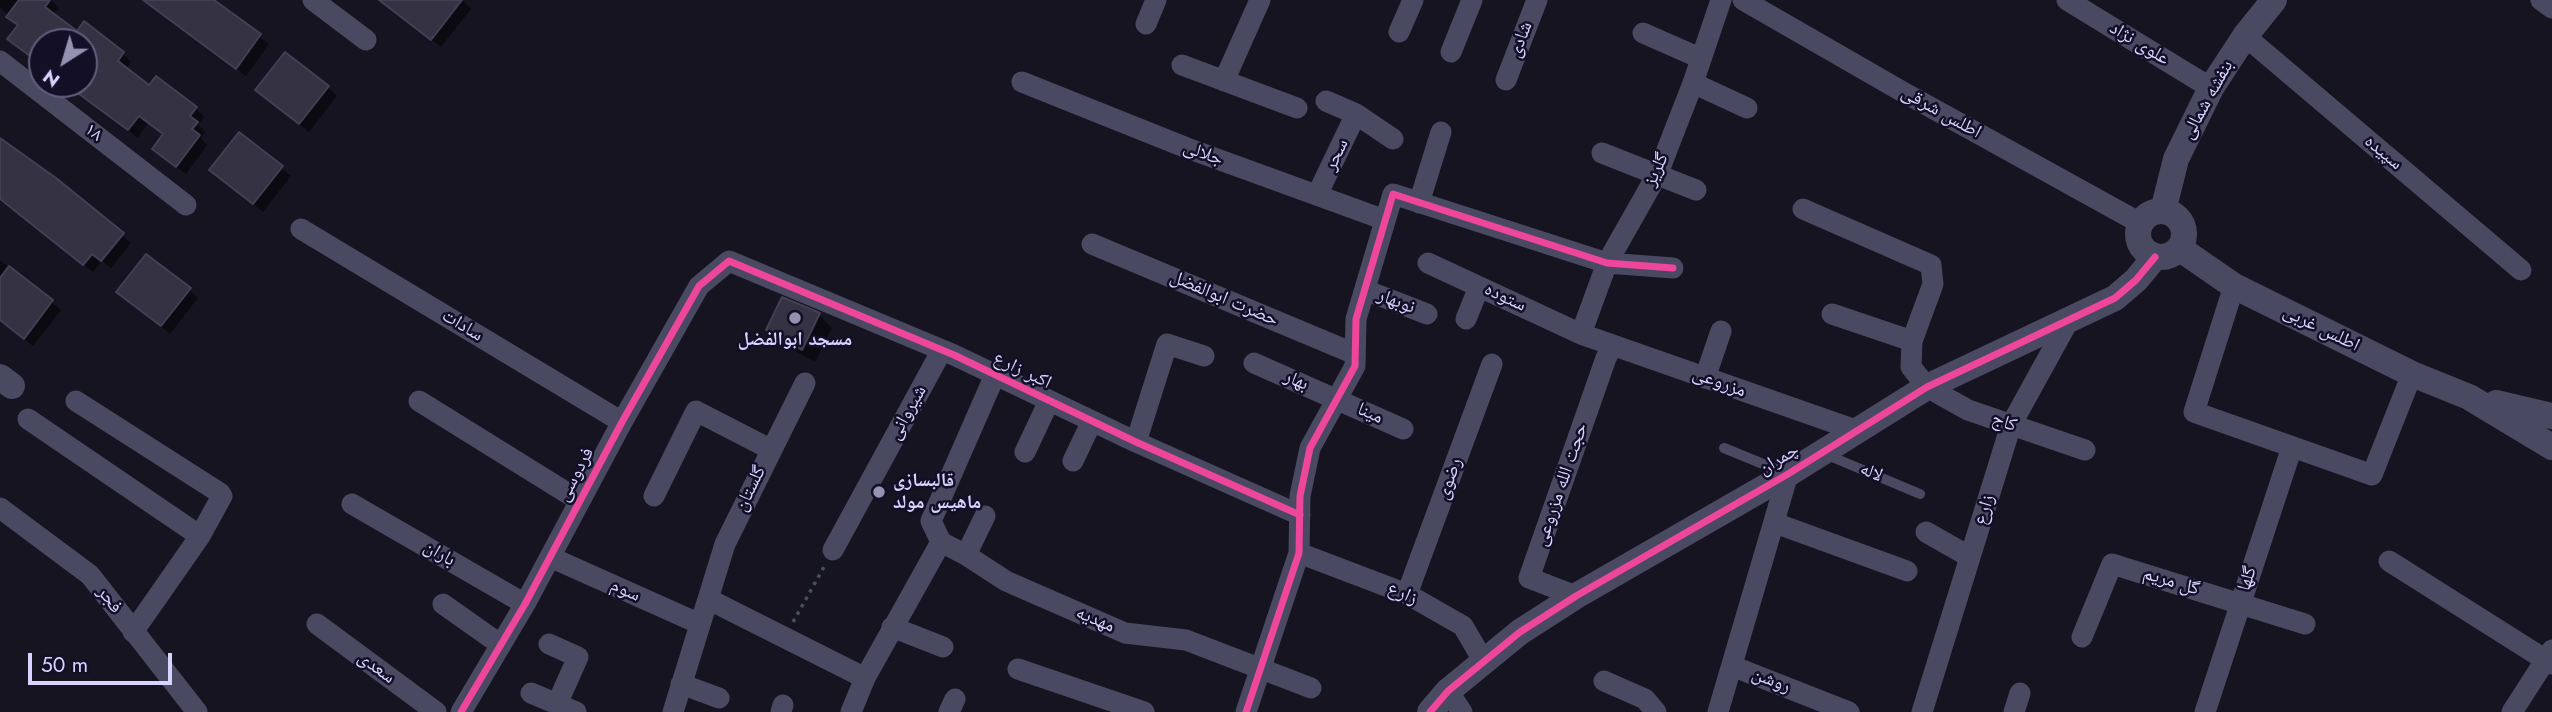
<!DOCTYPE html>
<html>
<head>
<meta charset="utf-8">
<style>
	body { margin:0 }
	#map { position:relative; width:2552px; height:712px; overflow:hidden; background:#161421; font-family:Jost,sans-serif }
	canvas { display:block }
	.north { position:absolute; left:28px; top:28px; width:70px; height:70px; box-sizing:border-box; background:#130f26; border:2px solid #625e7d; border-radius:50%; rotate:217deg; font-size:19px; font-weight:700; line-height:28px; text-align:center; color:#d9d4ff }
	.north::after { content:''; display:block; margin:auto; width:24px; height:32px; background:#9591b1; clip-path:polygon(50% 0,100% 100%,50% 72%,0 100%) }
	.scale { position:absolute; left:28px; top:653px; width:144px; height:32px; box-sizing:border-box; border:4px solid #d9d4ff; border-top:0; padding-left:9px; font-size:21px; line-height:24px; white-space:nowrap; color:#d9d4ff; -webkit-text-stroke:5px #130f26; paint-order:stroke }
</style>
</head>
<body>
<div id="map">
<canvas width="2552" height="712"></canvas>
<div class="north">N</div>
<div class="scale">50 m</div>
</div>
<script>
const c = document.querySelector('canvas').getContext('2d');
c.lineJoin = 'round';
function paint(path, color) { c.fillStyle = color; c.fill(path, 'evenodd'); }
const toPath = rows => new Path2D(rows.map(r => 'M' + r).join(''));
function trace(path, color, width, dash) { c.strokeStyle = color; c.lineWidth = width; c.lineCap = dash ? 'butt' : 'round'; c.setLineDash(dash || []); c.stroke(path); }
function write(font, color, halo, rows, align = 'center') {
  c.font = font + ' Jost,"Noto Naskh Arabic",sans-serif'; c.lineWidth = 5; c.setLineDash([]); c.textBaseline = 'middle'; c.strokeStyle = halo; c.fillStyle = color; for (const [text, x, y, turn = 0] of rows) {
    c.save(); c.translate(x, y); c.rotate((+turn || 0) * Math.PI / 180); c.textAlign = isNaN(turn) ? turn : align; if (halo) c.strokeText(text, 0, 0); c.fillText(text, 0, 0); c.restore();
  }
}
paint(toPath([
	[0,0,51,0,59,8,53,15,77,33,123,54,131,62,126,69,150,88,196,108,204,117,198,125,205,132,201,138,207,145,186,174,163,157,164,135,148,123,138,138,82,94,92,80,84,75,84,42,42,42,42,66,9,39,19,26,0,7],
	[145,0,212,0,269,44,246,76],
	[382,0,462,0,471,9,441,47,391,9],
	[328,87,337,96,309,132,266,98],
	[239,134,291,176,263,212,220,178],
	[0,139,131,243,111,268,102,261,93,272,0,201],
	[0,260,61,310,33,346,0,320],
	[189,289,198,298,170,334,119,292],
	[783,299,819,315,832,328,815,362,781,343,768,330]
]), '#0007');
const building = toPath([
	[19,0,50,0,45,7,77,31,84,21,124,52,118,61,149,85,156,76,197,107,190,116,198,122,192,129,200,135,176,167,152,149,163,134,139,116,128,130,79,94,84,88,84,42,42,42,42,65,7,39,18,25,6,17,19,0],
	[143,0,214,0,261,34,236,69,143,0],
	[379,0,462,0,431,40,379,0],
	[285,52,329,86,299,124,255,90,285,52],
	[239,132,283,166,253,204,209,170,239,132],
	[0,138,56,178,124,233,101,261,92,254,83,265,0,199,0,138],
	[146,254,191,288,161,326,116,292,146,254],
	[9,266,53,300,24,339,0,320,0,278,9,266],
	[782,297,820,313,802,350,766,330,782,297]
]);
paint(building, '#343243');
trace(building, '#433f54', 2);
trace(toPath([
	[793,622,824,567]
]), '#44505f', 3.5, [3.5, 5]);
trace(toPath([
	[1724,448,1785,473],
	[1825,454,1920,494]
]), '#4a4962', 10);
trace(toPath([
	[313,0,366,40],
	[1743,0,1903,92,2140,223],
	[2067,0,2211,88],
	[2541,0,2552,8],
	[1146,24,1156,0],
	[1399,32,1413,0],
	[1643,33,1700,58],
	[2245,36,2521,270],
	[1451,52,1472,0],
	[0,61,186,205],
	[1182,65,1297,108],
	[1506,80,1537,0],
	[1224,81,1260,0],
	[1022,82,1187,148,1385,220],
	[1693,83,1747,108],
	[1326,101,1356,114,1393,139],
	[1602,153,1696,190],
	[1317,195,1356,114],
	[1419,203,1441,132],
	[1803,209,1931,265,1933,284,1912,341,1911,367,1927,387,1968,410,2085,450],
	[301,229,622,422],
	[1092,244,1355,354],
	[1428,263,1581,334,1858,431],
	[2234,286,2194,412,2372,475,2412,374],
	[1365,290,1427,314],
	[1832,314,1912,341],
	[1466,319,1479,287],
	[1581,334,1607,263,1658,173,1693,83,1721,0],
	[1254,363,1403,429],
	[1705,378,1721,331],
	[76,401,220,493,222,496,200,536,133,632],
	[419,401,580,501],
	[28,419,200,536],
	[1136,442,1167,344,1204,356],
	[1025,452,1049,401],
	[1073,461,1092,421],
	[654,496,696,411,770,449],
	[352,504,525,604],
	[0,508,90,575,197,712],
	[1775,523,1907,571],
	[1926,532,1970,557],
	[941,542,966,555,1006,581,1125,633,1186,640,1311,688],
	[941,542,931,521,995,375],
	[833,550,942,350],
	[1299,553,1407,594,1463,626,1484,662],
	[966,555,985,516],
	[550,557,700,624],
	[2389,561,2552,664],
	[1407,594,1492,364],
	[1576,596,1529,578,1606,358,1613,345],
	[708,599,865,678],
	[443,604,501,645],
	[317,624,436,712],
	[892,627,943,647],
	[2082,637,2112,564,2305,624],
	[549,644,578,657,557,704],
	[1732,666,1849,712],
	[1018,669,1144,712],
	[1604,681,1645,699,1656,712],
	[681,684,719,698],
	[1448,691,1462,712],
	[531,693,576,712],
	[461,712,525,604,622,422,699,286,729,261,954,355,1136,442,1300,515],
	[673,712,725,544,805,383],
	[781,712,783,705],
	[851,712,865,678,941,542],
	[949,712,955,699],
	[1246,712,1299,553,1300,496,1310,448,1355,366,1356,319,1393,194,1607,263,1673,268],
	[1718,712,1788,474],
	[1922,712,2011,425,2070,318],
	[2014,712,2020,693],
	[2205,712,2292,447],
	[2512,712,2552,650]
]), '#4a4962', 21);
trace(toPath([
	'2138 234a23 23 0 1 1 46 0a23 23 0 1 1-46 0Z',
	[2163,211,2176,159,2211,88,2245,36,2274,0],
	[2179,248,2234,286,2412,374,2469,397,2552,447],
	[0,377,12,386],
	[2496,403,2552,416],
	[1430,712,1448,691,1520,632,1576,596,1788,474,1927,387,2115,298,2136,280,2155,257]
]), '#4a4962', 26);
trace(toPath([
	[461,712,525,604,622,422,699,286,729,261,954,355,1136,442,1300,515],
	[1246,712,1299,553,1300,496,1310,448,1355,366,1356,319,1393,194,1607,263,1673,268],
	[1430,712,1448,691,1520,632,1576,596,1788,474,1927,387,2115,298,2136,280,2155,257]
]), '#ed469a', 7);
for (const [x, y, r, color] of [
	[795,318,7,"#9591b1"],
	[879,492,7,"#9591b1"]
]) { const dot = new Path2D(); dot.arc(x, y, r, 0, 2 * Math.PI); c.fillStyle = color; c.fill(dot); trace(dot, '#130f26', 2.5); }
write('19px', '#d9d4ff', '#130f26', [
	["شادی",1521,40,-69],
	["علوی نژاد",2139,44,31],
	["بنفشه شمالی",2208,100,-61],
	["اطلس شرقی",1941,113,29],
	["۱۸",93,133,38],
	["سپیده",2383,153,40],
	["جلالی",1203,154,20],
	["سحر",1337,155,-64],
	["گلریز",1657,170,-65],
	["ستوده",1505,298,25],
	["حضرت ابوالفضل",1224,299,23],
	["نوبهار",1396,302,21],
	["سادات",462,326,31],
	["اطلس غربی",2321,329,26],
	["اکبر زارع",1022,371,26],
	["بهار",1296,381,24],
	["مزروعی",1719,383,20],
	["شیروانی",908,413,-61],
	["مینا",1370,414,24],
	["کاج",2004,423,19],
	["چمران",1779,460,-31],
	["لاله",1871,473,23],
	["فردوسی",576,475,-62],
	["رضوی",1450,479,-70],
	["حجت الله مزروعی",1562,485,-71],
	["گلستان",751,489,-64],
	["زارع",1985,510,-72],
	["باران",439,554,30],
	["گلها",2248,579,-72],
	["گل مریم",2171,582,17],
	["سوم",625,591,24],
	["زارع",1402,594,24],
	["فجر",109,600,53],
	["مهدیه",1095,620,23],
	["سعدی",376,668,36],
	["روشن",1771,681,21]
]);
write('bold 19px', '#d9d4ff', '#130f26', [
	["مسجد ابوالفضل",795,340],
	["قالبسازی",893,481,"left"],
	["ماهیس مولد",893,503,"left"]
]);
</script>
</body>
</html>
